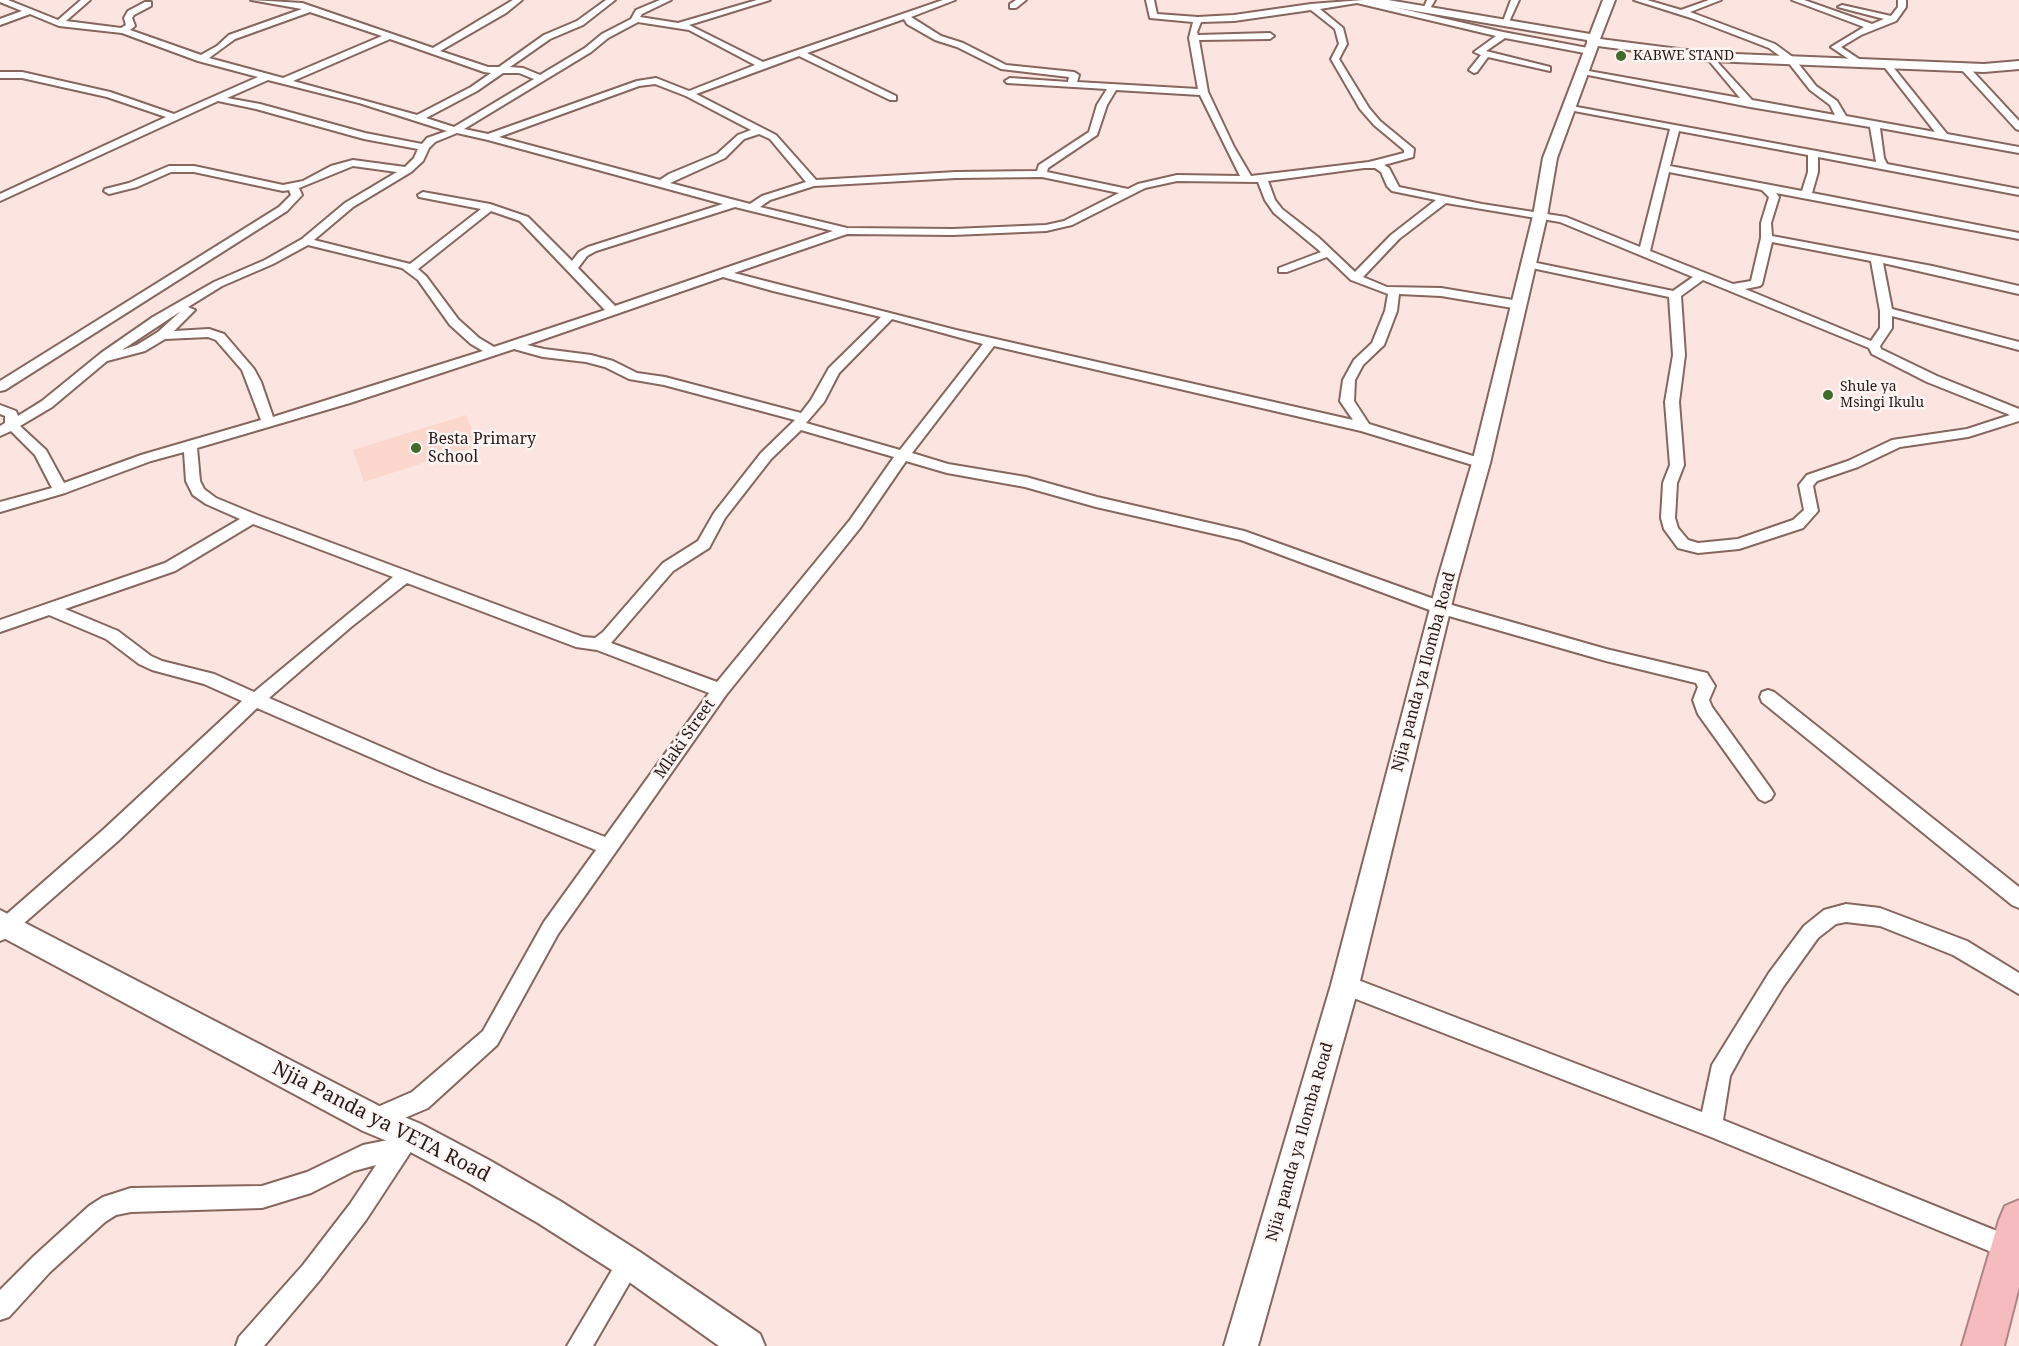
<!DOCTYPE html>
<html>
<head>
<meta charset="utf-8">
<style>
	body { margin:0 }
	canvas { display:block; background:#fce5e0 }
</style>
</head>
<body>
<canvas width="2019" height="1346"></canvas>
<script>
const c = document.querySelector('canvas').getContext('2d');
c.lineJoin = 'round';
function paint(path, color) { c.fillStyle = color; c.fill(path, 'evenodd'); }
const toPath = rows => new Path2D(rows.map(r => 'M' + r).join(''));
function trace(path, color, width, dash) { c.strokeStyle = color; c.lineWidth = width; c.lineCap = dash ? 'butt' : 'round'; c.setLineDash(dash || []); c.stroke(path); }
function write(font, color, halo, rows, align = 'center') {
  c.font = font + ' "Noto Serif",serif'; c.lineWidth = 5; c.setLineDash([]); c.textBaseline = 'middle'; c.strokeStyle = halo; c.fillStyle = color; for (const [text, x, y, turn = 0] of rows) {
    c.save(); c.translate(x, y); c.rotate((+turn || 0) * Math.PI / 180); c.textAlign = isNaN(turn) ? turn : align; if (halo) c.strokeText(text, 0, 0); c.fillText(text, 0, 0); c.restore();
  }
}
paint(toPath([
	[466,415,479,445,364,482,353,450]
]), '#fbd7ce');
const street = toPath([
	[0,0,8,0,58,20,81,0,90,0,66,21,121,28,126,25,124,18,128,11,145,2,151,2,151,6,134,15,132,18,135,26,130,30,201,55,217,46,229,35,302,9,251,0,302,3,433,48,513,0,522,0,506,13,440,51,488,67,499,67,544,35,577,21,606,0,615,0,583,25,550,39,510,67,523,68,540,75,585,48,602,34,631,19,636,10,660,0,671,0,642,14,640,17,678,23,757,0,770,0,689,25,763,62,943,0,955,0,911,17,941,36,963,43,1006,65,1074,72,1079,75,1077,82,1198,89,1189,38,1193,22,1150,18,1146,0,1154,0,1157,14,1198,17,1234,15,1311,4,1363,0,1503,32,1593,49,1593,53,1590,54,1505,38,1486,51,1550,67,1550,71,1488,57,1477,72,1474,73,1469,70,1481,55,1474,52,1496,36,1357,3,1320,9,1343,28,1347,44,1339,59,1369,108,1380,121,1414,149,1413,157,1384,165,1389,168,1399,187,1482,204,1566,217,1640,247,1670,129,1569,110,1566,109,1566,105,1876,162,1870,127,1750,107,1578,73,1583,70,1740,98,1706,57,1710,54,1752,100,1835,115,1830,105,1810,90,1788,62,1769,48,1691,18,1634,0,1647,0,1681,10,1709,0,1721,0,1690,12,1775,44,1794,58,1816,86,1837,101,1846,116,1935,132,1882,64,1886,61,1889,62,1947,134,2019,147,2019,153,1880,128,1884,158,1887,164,2019,189,2019,195,1818,157,1818,172,1812,193,2019,233,2019,239,1776,193,1779,197,1771,223,1772,236,1932,266,2019,286,2019,294,1883,263,1892,309,2019,342,2019,350,1892,316,1892,328,1880,346,1881,349,1937,376,2019,409,2019,421,1968,437,1900,447,1858,467,1817,481,1813,486,1818,511,1803,528,1739,549,1698,553,1678,548,1664,529,1661,518,1663,483,1670,465,1665,402,1673,355,1669,297,1527,267,1521,264,1527,261,1673,291,1693,277,1560,222,1446,203,1399,239,1363,277,1387,287,1441,288,1519,301,1525,305,1519,309,1441,296,1399,294,1397,311,1384,345,1363,365,1355,380,1354,401,1369,424,1486,460,1488,463,1486,466,1476,466,1361,431,994,346,912,453,948,464,1026,477,1097,497,1244,531,1445,603,1606,649,1707,673,1715,686,1709,700,1712,707,1771,789,1774,794,1771,799,1765,802,1759,799,1698,714,1693,700,1698,687,1696,683,1606,661,1435,612,1241,540,1096,507,1025,487,947,473,906,461,860,528,726,695,558,934,497,1045,428,1108,374,1131,366,1128,363,1120,366,1112,412,1092,483,1031,544,922,596,850,425,781,257,708,118,841,7,938,0,941,0,920,104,829,242,701,204,684,152,670,139,664,106,639,49,615,0,632,0,620,165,563,240,519,206,504,193,495,186,481,184,452,151,461,65,493,0,512,0,502,52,488,35,455,11,431,0,436,0,426,5,423,5,416,0,414,0,405,16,411,18,416,42,401,101,353,153,317,214,282,265,260,302,239,345,203,397,172,353,166,299,188,302,195,287,211,5,390,0,391,0,381,279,207,291,195,289,190,283,191,194,172,171,172,137,187,109,194,104,191,105,189,129,183,169,166,194,166,283,185,303,181,331,166,353,160,405,167,414,158,418,149,364,139,256,109,218,101,0,201,0,194,166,117,107,97,22,78,0,78,0,72,22,72,110,92,174,114,258,77,198,61,122,33,59,26,30,14,0,25,0,19,22,11,0,2,0,0],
	[1311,10,1335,29,1339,44,1331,59,1360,109,1374,125,1404,150,1404,153,1369,162,1251,176,1234,147,1208,92,1199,40,1270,39,1274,36,1270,33,1198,35,1197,32,1201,22,1234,21,1311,10],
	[310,12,382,36,283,78,209,58,235,39,310,12],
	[904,19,907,24,935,40,957,47,1001,69,1069,77,1068,82,1010,78,1005,81,1007,83,1107,89,1097,105,1089,132,1039,165,1037,171,956,172,816,180,776,135,696,94,799,56,890,100,896,100,896,96,807,53,904,19],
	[638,22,689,30,755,65,689,91,656,78,637,81,488,134,464,129,591,52,608,38,638,22],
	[390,39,484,72,491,73,471,87,417,115,293,81,390,39],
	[503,73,519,73,534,79,454,127,426,118,477,91,503,73],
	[268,80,359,103,447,131,427,138,422,144,365,133,260,104,227,98,268,80],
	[655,84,686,96,751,130,738,135,717,154,669,174,660,180,499,137,639,86,655,84],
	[1116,90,1200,95,1240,176,1177,175,1138,184,1128,189,1047,172,1048,168,1097,135,1107,105,1116,90],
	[1679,131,1808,155,1808,172,1802,191,1670,166,1679,131],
	[457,133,488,140,723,204,588,247,579,252,572,261,528,217,490,204,423,192,418,195,419,197,481,209,410,264,314,240,353,207,411,172,423,161,429,148,435,142,457,133],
	[759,134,770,139,806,182,762,196,750,204,670,183,725,158,744,139,759,134],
	[1364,168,1375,168,1381,172,1387,186,1392,191,1436,200,1391,235,1355,272,1318,237,1282,209,1275,200,1268,181,1364,168],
	[1669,172,1762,190,1769,197,1761,223,1761,238,1751,281,1733,284,1650,251,1669,172],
	[1042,177,1119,193,1064,221,1046,225,953,229,847,228,760,207,770,200,814,186,956,178,1042,177],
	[1177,181,1258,182,1265,200,1274,213,1321,252,1279,268,1279,272,1287,272,1327,257,1351,280,1388,294,1385,311,1372,343,1354,360,1343,380,1340,401,1353,420,956,330,734,273,847,234,953,235,1046,231,1072,225,1145,188,1177,181],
	[735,207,833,231,615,306,578,268,587,256,596,251,735,207],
	[491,211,520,221,605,310,494,347,479,338,458,319,426,276,418,269,491,211],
	[1772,242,1871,261,1880,311,1880,328,1871,341,1745,289,1760,286,1762,284,1772,242],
	[308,245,402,268,418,280,450,325,471,344,483,351,273,417,261,382,254,369,224,334,209,329,174,331,195,310,188,307,222,286,273,264,308,245],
	[723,277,773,291,881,317,829,368,811,400,801,413,665,377,637,373,613,361,591,355,544,349,527,345,723,277],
	[1703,280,1869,348,1872,354,1927,382,2010,415,1967,429,1892,440,1848,461,1807,475,1799,485,1804,510,1793,520,1738,539,1698,543,1688,540,1678,528,1675,518,1677,483,1684,465,1679,402,1685,355,1681,296,1703,280],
	[181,311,158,332,137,345,122,350,181,311],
	[892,319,983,344,900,450,806,423,824,402,839,373,892,319],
	[208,337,216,340,242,370,261,420,141,455,64,483,46,450,20,426,52,407,107,361,145,351,165,339,208,337],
	[514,349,543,357,586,362,605,367,629,379,664,385,795,420,761,453,714,513,698,541,663,563,603,632,595,638,583,637,257,515,216,498,204,489,200,481,197,448,350,403,514,349],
	[801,430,894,457,850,520,717,682,611,643,673,571,709,548,725,518,771,459,801,430],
	[253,524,393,577,254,692,214,674,162,661,151,656,118,631,65,609,175,571,253,524],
	[407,583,576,647,597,650,709,693,605,837,437,771,269,698,351,627,407,583],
	[1016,0,1026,0,1016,8,1010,8,1010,4,1016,0],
	[1427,0,1435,0,1428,12,1422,12,1427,0],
	[1511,0,1519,0,1508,24,1502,24,1511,0],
	[1792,0,1804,0,1872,24,1884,19,1838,7,1842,5,1891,16,1898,7,1898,0,1906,0,1906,7,1896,21,1861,35,1841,47,1862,61,1862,65,1859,66,1831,47,1864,27,1792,0],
	[1961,65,1967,65,2019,121,2019,130,2016,129,1961,69,1961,65],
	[1768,690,1774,692,2019,887,2019,908,2012,905,1762,702,1760,697,1762,692,1768,690],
	[1846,904,1880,908,1967,941,2019,973,2019,994,1953,955,1880,926,1846,922,1836,924,1818,938,1783,987,1747,1045,1730,1076,1723,1120,2019,1240,2019,1256,2011,1260,1711,1137,1338,992,1335,985,1338,978,1345,975,1702,1112,1712,1065,1769,973,1804,926,1824,910,1846,904],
	[402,1134,410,1137,413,1145,410,1153,366,1220,319,1281,264,1346,236,1346,239,1337,303,1265,350,1204,376,1165,354,1171,311,1193,262,1208,131,1212,116,1215,105,1222,50,1272,9,1317,0,1320,0,1290,34,1256,89,1206,103,1197,131,1188,262,1186,307,1172,363,1145,393,1139,402,1134],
	[629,1251,637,1255,641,1263,593,1346,567,1346,621,1255,629,1251]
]);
const secondary = toPath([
	[1362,0,1388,0,1590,34,1603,0,1615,0,1600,39,1710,53,1984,64,2019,61,2019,69,1984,72,1710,61,1598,46,1557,158,1547,216,1490,463,1458,578,1359,985,1258,1346,1224,1346,1331,985,1438,578,1472,463,1533,216,1543,158,1587,43,1587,40,1368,3,1362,0],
	[0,910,385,1109,421,1124,489,1160,560,1201,640,1252,760,1334,765,1346,719,1346,618,1274,538,1223,467,1182,399,1146,363,1131,0,936,0,910]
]);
const highway = toPath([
	[2019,1200,2019,1287,2004,1346,1962,1346,1999,1220,2005,1206,2019,1200]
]);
trace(street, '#86665e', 4);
trace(secondary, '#86665e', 4);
trace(highway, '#ad8385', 4);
paint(street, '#fff');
paint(secondary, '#fff');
paint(highway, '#f5bbbf');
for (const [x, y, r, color] of [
	[1621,56,6,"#426b27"],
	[1828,395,6,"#426b27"],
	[416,448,6,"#426b27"]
]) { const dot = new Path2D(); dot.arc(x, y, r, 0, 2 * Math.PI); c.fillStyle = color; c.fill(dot); trace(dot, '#fef6f4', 2); }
write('14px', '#281b18', '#fef6f4', [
	["KABWE STAND",1633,56],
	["Shule ya",1840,387],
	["Msingi Ikulu",1840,403]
], 'left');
write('16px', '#281b18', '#fef6f4', [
	["Besta Primary",428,439],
	["School",428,457]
], 'left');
write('16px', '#281b18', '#fef6f4', [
	["Njia panda ya Ilomba Road",1424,672,-75],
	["Mlaki Street",685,739,-55],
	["Njia panda ya Ilomba Road",1300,1142,-74]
]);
write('20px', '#281b18', '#fef6f4', [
	["Njia Panda ya VETA Road",381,1122,27]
]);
</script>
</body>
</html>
